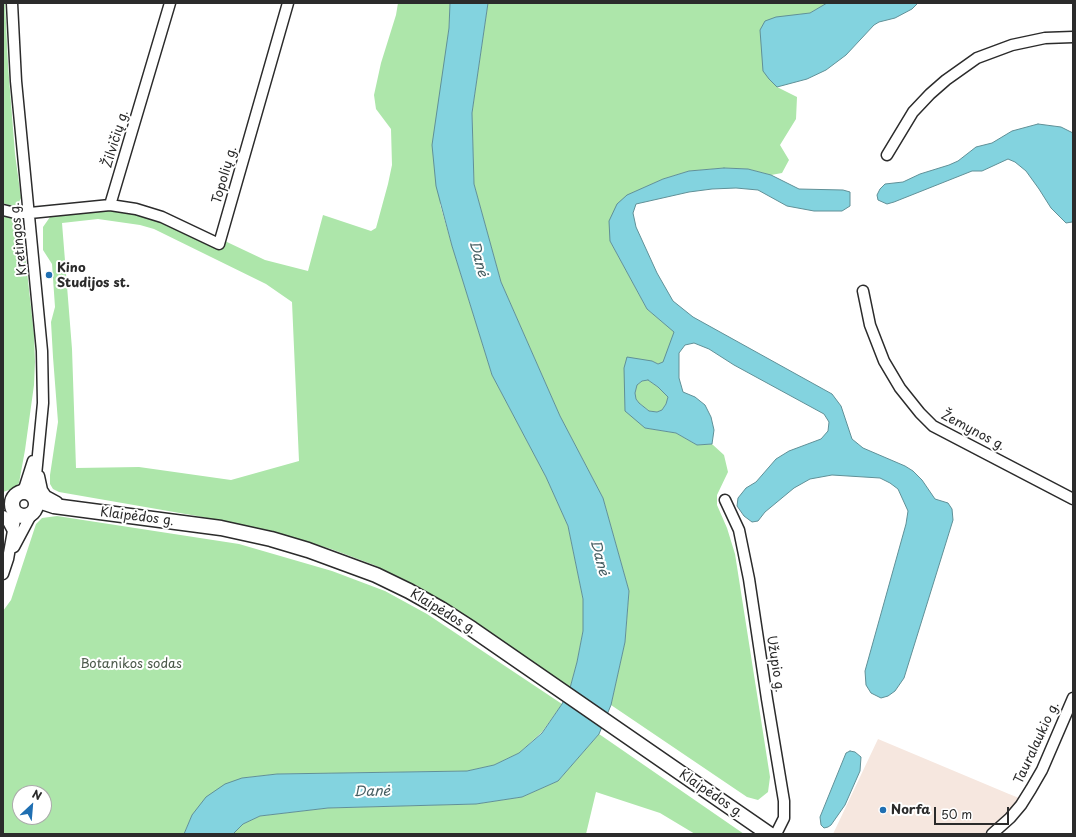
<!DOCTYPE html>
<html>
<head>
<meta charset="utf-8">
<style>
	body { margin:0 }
	#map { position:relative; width:1076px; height:837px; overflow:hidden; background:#fff; font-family:"Playpen Sans",sans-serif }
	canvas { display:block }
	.frame { position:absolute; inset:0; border:4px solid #2b2b2b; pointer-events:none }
	.north { position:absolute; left:12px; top:785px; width:40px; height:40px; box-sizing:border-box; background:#fff; border:1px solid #aaa; border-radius:50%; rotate:26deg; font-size:11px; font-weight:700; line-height:16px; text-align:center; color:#2b2b2b }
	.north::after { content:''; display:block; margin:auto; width:14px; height:18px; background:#1f6fb2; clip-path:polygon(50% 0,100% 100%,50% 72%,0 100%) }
	.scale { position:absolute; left:934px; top:807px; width:75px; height:18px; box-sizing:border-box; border:2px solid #2b2b2b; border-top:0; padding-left:5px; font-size:12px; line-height:14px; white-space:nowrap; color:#2b2b2b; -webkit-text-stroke:3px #fff; paint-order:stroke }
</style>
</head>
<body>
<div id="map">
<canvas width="1076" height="837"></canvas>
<div class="frame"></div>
<div class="north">N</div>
<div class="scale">50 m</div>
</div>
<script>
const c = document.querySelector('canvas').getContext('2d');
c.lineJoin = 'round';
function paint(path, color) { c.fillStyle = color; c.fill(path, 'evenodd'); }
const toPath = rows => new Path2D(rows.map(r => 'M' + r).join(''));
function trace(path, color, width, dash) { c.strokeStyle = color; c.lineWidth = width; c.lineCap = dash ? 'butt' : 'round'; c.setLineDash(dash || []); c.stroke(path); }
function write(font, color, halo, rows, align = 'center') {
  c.font = font + ' "Playpen Sans",sans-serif'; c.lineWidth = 4; c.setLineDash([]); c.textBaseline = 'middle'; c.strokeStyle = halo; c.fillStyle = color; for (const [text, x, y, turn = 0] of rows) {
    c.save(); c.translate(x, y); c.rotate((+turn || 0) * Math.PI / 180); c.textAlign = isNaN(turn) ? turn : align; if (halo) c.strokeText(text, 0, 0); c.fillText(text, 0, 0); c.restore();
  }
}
paint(toPath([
	[878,739,1009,794,1019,798,1006,814,984,834,833,834]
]), '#f6e7df');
paint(toPath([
	[3,3,5,3,8,65,15,154,21,198,19,202,16,205,11,206,3,203],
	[398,3,450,3,449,28,443,80,440,204,452,246,492,375,546,477,568,526,583,599,583,631,577,662,570,688,466,617,419,587,374,565,331,549,267,530,197,516,59,492,53,489,50,484,50,475,58,422,53,357,51,322,55,307,52,264,43,250,43,227,50,217,48,205,107,202,150,208,172,216,265,260,308,271,323,215,371,231,376,228,388,184,392,165,391,129,376,109,374,95,381,63,396,15],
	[98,219,140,225,154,229,266,284,292,302,299,461,231,480,139,467,76,468,72,349,62,223],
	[488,3,827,3,810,13,797,15,777,87,797,97,796,119,780,145,789,160,782,173,771,175,748,169,724,168,689,171,663,179,628,195,610,241,647,309,675,332,664,362,658,364,652,361,624,368,645,428,676,433,697,445,712,444,724,455,728,472,717,495,717,505,727,528,735,554,770,777,768,792,758,800,747,797,611,705,625,642,629,591,603,498,560,416,501,282,474,184,472,113],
	[3,215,17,220,22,227,34,334,35,362,34,385,25,450,19,483,15,488,3,492],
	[648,380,658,387,668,397,666,404,662,410,657,412,649,411,639,403,636,399,635,393,637,385,642,381],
	[57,516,239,544,332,571,385,591,427,614,562,704,542,732,519,753,494,765,467,771,277,774,242,778,192,815,184,834,3,834,3,611,11,600,36,524,42,518],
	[20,793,44,793,44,817,20,817],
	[599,734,744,834,695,834,660,813,596,792,586,834,233,834,243,824,260,816,328,808,476,804,522,797,558,781]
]), '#ade6aa');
const water = toPath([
	[450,3,488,3,472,113,474,184,501,282,560,416,603,498,629,591,625,642,611,705,599,734,558,781,522,797,476,804,328,808,260,816,243,824,233,834,184,834,192,815,206,797,225,784,242,778,277,774,467,771,494,765,519,753,542,733,562,704,570,688,577,662,583,631,583,599,568,526,546,477,492,375,452,246,436,186,432,145,449,28,450,3],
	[827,3,918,3,912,9,895,18,879,22,874,25,846,55,826,70,807,79,777,87,769,79,763,71,760,30,765,21,776,17,810,13,827,3],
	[1038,124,1061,127,1073,133,1073,221,1072,222,1066,223,1051,208,1039,189,1026,171,1015,162,1008,159,982,171,972,171,899,200,894,202,887,204,878,200,877,195,880,189,885,184,903,182,920,174,949,165,958,161,976,147,992,143,1012,131,1038,124],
	[724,168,748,169,771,175,799,189,843,190,850,192,850,206,842,211,814,211,787,206,758,190,736,188,712,189,689,192,636,204,633,213,636,227,657,273,673,301,693,317,832,394,841,406,852,439,863,448,905,466,913,471,922,480,935,499,948,503,952,509,953,520,904,678,895,691,888,696,881,698,871,693,866,685,865,671,906,524,908,511,898,489,890,483,880,478,832,475,810,479,794,488,765,512,758,521,752,522,744,516,737,506,738,498,746,488,756,482,776,459,789,451,821,439,828,431,829,422,824,414,734,365,709,349,694,343,685,345,679,353,679,378,683,392,695,397,705,405,711,417,714,430,712,444,697,445,676,433,645,428,625,411,624,368,627,357,652,361,658,364,663,362,674,332,647,309,610,241,609,221,617,204,627,195,663,179,689,171,724,168],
	[648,380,658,387,668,397,666,404,662,410,657,412,649,411,639,403,636,399,635,393,637,385,642,381,648,380],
	[850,751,855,752,861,757,860,771,845,805,831,825,828,827,824,828,821,825,820,817,846,753,850,751]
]);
paint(water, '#83d3df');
trace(water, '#609097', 1);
const street = toPath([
	[12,3,16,81,42,351,43,403,34,496],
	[887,155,913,112,930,94,946,80,977,58,1012,45,1045,38,1073,37],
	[110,205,136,209,162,217,219,244,288,3],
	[3,210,15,213,30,213,110,205,170,3],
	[863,291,870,325,884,361,900,388,920,413,933,426,1073,499],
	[39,476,42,490,46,496,57,502],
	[22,492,25,486,33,461],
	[725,500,739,530,749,579,767,699,784,801,784,818,776,834],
	[3,516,6,518,13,531],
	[14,547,31,515],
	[3,574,8,559,16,514],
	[992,834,1010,818,1021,805,1031,789,1042,770,1073,698]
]);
const secondary = toPath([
	'12 504a12 12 0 1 1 24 0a12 12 0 1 1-24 0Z',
	[36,500,54,506,221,528,271,539,308,550,376,575,409,591,441,609,472,629,769,834]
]);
trace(street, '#2b2b2b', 13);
trace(secondary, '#2b2b2b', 17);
trace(street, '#fff', 10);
trace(secondary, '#fff', 14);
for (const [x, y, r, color] of [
	[49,275,4,"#1f6fb2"],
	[883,810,4,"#1f6fb2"]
]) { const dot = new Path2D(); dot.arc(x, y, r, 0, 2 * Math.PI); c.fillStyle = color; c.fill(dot); trace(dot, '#fff', 1.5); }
write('13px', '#2b2b2b', '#fff', [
	["Žilvičių g.",116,139,-73],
	["Topolių g.",225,175,-74],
	["Kretingos g.",19,239,-96],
	["Žemynos g.",973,431,28],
	["Klaipėdos g.",137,517,7],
	["Klaipėdos g.",443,612,31],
	["Užupio g.",775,664,81],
	["Tauralaukio g.",1037,743,-65],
	["Klaipėdos g.",711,794,34]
]);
write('bold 13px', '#2b2b2b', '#fff', [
	["Kino",57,268],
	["Studijos st.",57,283],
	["Norfa",891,810]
], 'left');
write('13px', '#4c5a4b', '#fff', [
	["Botanikos sodas",131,664]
]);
write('italic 14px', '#455d61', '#fff', [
	["Danė",478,259,75],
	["Danė",599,558,75],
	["Danė",372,792,-1]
]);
</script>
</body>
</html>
